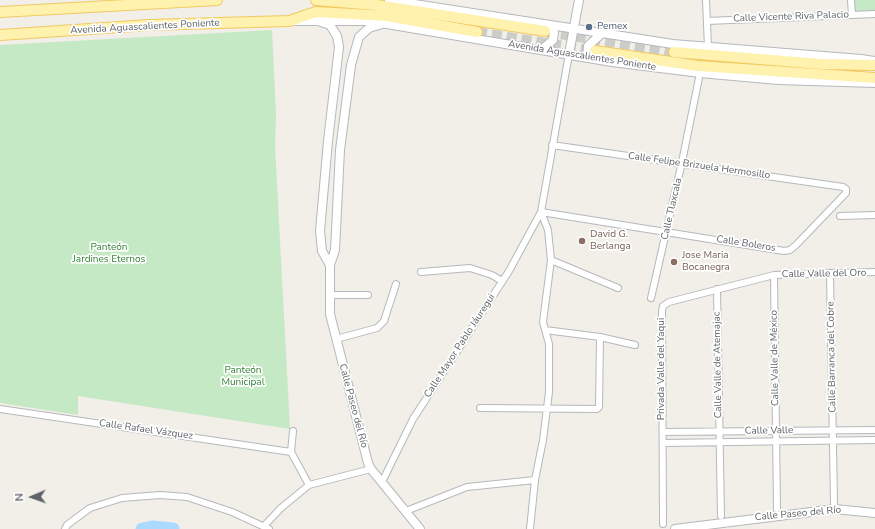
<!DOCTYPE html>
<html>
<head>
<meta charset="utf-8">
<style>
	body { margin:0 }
	#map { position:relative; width:875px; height:529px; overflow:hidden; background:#f1efe8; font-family:"Nunito Sans",sans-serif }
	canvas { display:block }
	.north { position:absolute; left:12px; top:477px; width:40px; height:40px; -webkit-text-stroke:3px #fff; paint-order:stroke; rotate:268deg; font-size:11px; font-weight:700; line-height:16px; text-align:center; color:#5f6368 }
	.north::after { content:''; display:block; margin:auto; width:14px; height:18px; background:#5f6368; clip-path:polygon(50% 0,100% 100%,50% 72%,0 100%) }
</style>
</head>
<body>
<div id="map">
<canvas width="875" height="529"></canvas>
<div class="north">N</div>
</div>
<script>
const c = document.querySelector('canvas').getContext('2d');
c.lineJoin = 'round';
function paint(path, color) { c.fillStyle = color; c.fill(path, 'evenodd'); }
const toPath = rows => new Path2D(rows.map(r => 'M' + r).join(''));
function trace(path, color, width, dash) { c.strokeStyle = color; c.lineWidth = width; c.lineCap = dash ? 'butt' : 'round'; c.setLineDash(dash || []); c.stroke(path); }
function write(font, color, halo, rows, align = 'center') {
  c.font = font + ' "Nunito Sans",sans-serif'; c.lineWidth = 3.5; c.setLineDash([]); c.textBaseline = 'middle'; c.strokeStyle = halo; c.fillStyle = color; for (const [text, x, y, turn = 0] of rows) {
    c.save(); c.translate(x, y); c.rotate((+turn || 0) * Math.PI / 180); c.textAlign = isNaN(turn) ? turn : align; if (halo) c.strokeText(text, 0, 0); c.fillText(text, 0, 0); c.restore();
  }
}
paint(toPath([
	[853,0,875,0,875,11,854,12],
	[272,30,276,115,275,146,290,429,78,396,78,415,0,403,0,45]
]), '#c5e8c5');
trace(toPath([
	[142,529,152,527,173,529]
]), '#aadaff', 13);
trace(toPath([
	[477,32,595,51],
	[546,32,674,52]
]), '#ccccc8', 10, [10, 5]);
const minor = toPath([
	[706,0,708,47],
	[851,0,852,15],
	[707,21,875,14],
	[840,216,875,215],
	[551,260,618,288],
	[421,272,470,268,492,275,502,281],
	[830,273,834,503],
	[774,275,777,509],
	[717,289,721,516],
	[330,295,368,295],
	[651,298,682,162,700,73],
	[545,330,600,337,635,345],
	[336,339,377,328,384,321,396,284],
	[480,408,597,409,599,407,600,337],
	[0,409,291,452],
	[663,432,875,430],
	[663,443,875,440],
	[291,452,309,485],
	[291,452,293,431],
	[382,482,413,419,509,271,541,212,784,251,790,250,796,245,846,193,846,189,843,187,552,145],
	[406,511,467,487,535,480],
	[663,524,662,311,663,306,669,302,774,275,875,272],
	[264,526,281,508,309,485,371,469],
	[65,529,67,525,90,508,122,498,160,495,187,497,232,512,269,529],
	[530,529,535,480,543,440,549,392,549,344,543,322,551,260,548,230,541,212,569,54]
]);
const tertiary = toPath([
	[389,0,673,44,861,59,875,61],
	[294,21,369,21,612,62,700,73,778,80,875,83],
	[321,22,330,25,337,36,339,47,328,141,320,231,322,251,330,265],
	[382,24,369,28,359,37,351,65,340,150,335,250,330,265,330,314,368,463,371,469,420,529],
	[541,50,553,40,554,32,550,26],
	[569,54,579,0],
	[587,58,588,46,601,34],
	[675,529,835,509,875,513]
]);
const primary = toPath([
	[316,0,376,5,545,31],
	[0,12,217,0],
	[0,35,149,25,289,21,316,12,387,16,477,32],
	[595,51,698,66,875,78],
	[674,52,821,64,875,65]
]);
trace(minor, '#b5b8bc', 8);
trace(tertiary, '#b5b8bc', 10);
trace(primary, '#f2c960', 12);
trace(minor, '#fff', 6);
trace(tertiary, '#fff', 8);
trace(primary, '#fff2af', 10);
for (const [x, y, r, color] of [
	[589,27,4,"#5c6f8a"],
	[582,241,4,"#8d6e63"],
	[674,262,4,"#8d6e63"]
]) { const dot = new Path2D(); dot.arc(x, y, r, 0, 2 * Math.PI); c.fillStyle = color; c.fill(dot); trace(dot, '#fff', 1.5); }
write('10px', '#5f6368', '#fff', [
	["Calle Vicente Riva Palacio",791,17,-2],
	["Avenida Aguascalientes Poniente",145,27,-3],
	["Avenida Aguascalientes Poniente",582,56,9],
	["Calle Felipe Brizuela Hermosillo",699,166,8],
	["Calle Tlaxcala",672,209,-77],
	["Calle Boleros",746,244,9],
	["Calle Valle del Oro",824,274,-1],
	["Calle Mayor Pablo Jáuregui",460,346,-57],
	["Calle Barranca del Cobre",832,357,-91],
	["Calle Valle de México",775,358,-91],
	["Calle Valle de Atemajac",718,365,-91],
	["Privada Valle del Yaqui",662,369,-90],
	["Calle Paseo del Río",353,406,75],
	["Calle Rafael Vázquez",146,430,8],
	["Calle Valle",769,431,-1],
	["Calle Paseo del Río",798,514,-5]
]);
write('10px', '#4e5e75', '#fff', [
	["Pemex",597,27]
], 'left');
write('10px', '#785e54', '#fff', [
	["David G.",590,235],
	["Berlanga",590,247],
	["Jose Maria",682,256],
	["Bocanegra",682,268]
], 'left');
write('10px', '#348238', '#fff', [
	["Panteón",109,248],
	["Jardines Eternos",109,260],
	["Panteón",243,371],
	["Municipal",243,383]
]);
</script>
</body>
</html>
